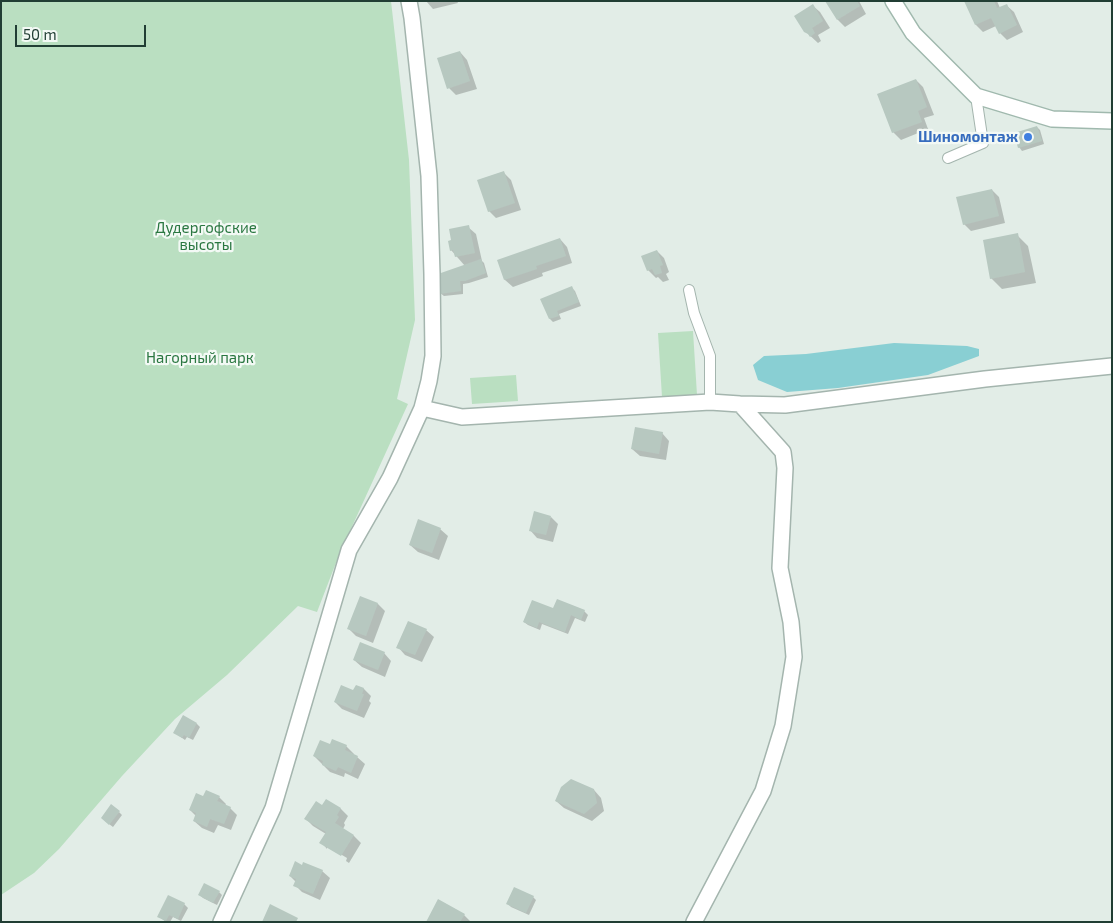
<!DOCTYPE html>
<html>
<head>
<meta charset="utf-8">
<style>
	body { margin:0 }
	#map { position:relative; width:1113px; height:923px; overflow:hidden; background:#e2ede7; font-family:"Exo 2",sans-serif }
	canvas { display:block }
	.frame { position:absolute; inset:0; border:2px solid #213e34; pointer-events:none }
	.scale { position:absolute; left:15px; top:25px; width:131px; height:22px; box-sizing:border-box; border:2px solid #213e34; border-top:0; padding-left:6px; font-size:15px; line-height:18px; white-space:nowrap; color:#213e34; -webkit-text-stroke:4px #f3f9f5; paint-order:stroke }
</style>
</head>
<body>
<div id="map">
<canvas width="1113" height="923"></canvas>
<div class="frame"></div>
<div class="scale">50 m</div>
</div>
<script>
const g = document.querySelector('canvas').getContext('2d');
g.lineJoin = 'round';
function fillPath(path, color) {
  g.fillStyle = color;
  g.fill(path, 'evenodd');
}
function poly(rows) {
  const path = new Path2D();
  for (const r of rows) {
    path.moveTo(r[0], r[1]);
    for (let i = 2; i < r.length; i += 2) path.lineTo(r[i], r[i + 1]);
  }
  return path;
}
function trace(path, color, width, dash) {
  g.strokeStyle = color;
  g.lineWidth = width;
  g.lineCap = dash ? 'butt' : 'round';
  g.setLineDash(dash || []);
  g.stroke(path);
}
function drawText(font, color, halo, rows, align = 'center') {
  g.font = font + ' "Exo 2",sans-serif';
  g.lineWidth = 4.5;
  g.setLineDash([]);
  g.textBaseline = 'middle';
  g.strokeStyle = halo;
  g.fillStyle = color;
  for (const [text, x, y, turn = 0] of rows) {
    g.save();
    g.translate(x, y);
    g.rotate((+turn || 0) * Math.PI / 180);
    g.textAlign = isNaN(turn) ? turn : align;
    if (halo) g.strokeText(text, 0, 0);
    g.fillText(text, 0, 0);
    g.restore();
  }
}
fillPath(poly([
	[1,1,391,1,409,160,415,320,397,399,408,404,339,555,317,612,298,606,227,675,175,719,122,776,59,849,34,873,1,895],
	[693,331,697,395,662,397,658,333],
	[516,375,518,401,472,404,470,378]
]), '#badfc1');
fillPath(poly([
	[894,343,967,346,979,349,979,356,928,375,838,388,787,392,758,380,753,365,764,356,806,354]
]), '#89cfd3');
fillPath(poly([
	[426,1,429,1,429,2,434,1,457,1,458,3,433,9],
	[827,1,859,1,866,14,845,27,838,20],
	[965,1,997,1,1000,8,1006,5,1014,12,1023,32,1007,40,1000,33,996,26,983,32,976,25],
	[812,5,820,12,830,28,818,35,821,41,818,43,805,31],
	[460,52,467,60,477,89,456,95,449,88],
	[916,80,923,87,934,115,924,118,928,129,901,140,893,132],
	[1037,127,1040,130,1044,144,1022,151,1019,147],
	[504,173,511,180,521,210,496,218,489,211],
	[992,190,999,197,1005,223,971,231,964,224],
	[468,227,476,234,482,261,484,263,488,277,469,283,463,284,463,294,444,296,440,293,465,266,451,250],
	[1017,235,1028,246,1036,283,1002,289,991,278],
	[560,239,567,247,572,263,542,273,543,276,513,287,505,280,499,260],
	[657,251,664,258,669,272,666,274,669,280,663,282,658,277,656,278,648,270],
	[572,288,575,291,581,306,559,314,561,319,553,322,550,319,542,300],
	[662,433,669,441,666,460,640,456,632,449],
	[551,517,558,524,553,542,537,538,530,530],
	[440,529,448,536,439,560,418,552,410,545],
	[361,598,378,604,385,611,373,643,356,636,349,629],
	[558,601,584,611,588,615,585,622,575,618,568,634,542,624,540,630,528,625,524,622,554,610],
	[426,630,434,637,422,662,405,655,398,647],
	[384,653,391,661,385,677,362,667,354,660],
	[356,686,364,689,371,696,369,701,371,703,364,718,342,709,335,702,354,692],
	[184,717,197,724,200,727,193,740,187,737,185,740,175,733],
	[333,741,346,746,354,754,353,755,357,757,365,764,358,779,345,773,344,777,330,772,314,756,331,746],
	[594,790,601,798,604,811,592,821,564,808,556,801],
	[204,797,219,797,226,804,225,806,230,808,237,815,231,830,218,825,214,833,202,828,194,821,196,816,190,810],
	[326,800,341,809,348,816,344,823,345,825,343,829,354,836,361,843,349,863,328,849,346,861,347,858,327,846,327,849,321,842,326,834,313,826,306,819,323,806],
	[119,812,122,815,113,827,105,821],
	[303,866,322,871,330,878,320,900,302,892,295,885,296,882,290,876],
	[219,892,222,895,217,905,203,898,200,895],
	[168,897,184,904,188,908,181,921,173,917,170,922,166,922,158,916],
	[533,897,536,900,529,915,511,907,507,903],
	[464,915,471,922,428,922]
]), '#0003');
fillPath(poly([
	[825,1,857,1,860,6,837,20],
	[964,1,994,1,997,8,1007,4,1017,25,999,34,991,18,975,25],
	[813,4,823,21,812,28,815,33,810,37,808,34,804,32,794,16],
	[460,51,470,81,447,89,437,58],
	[916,79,927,107,918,111,922,122,892,133,877,94],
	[1037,126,1042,141,1018,148,1014,133],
	[504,171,515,203,488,212,477,180],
	[992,189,999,216,963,225,956,197],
	[469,225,475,253,455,257,453,250,450,251,448,241,451,240,449,229],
	[1018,233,1025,272,990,279,983,240],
	[560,238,566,256,536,266,537,269,504,280,497,260],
	[657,250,663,265,660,266,662,273,655,275,652,269,647,271,641,256],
	[481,259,486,273,465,281,460,281,461,291,439,294,438,274],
	[572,286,579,302,557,311,559,316,549,319,540,299],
	[635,427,663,432,659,454,631,449],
	[534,511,551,516,546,535,529,531],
	[418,519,441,528,432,553,409,545],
	[360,596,378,603,366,636,347,629],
	[557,599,585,610,581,620,571,615,565,632,539,622,537,628,523,622,532,600,553,608],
	[408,621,427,629,415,655,396,648],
	[360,642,385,652,378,670,353,660],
	[341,685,353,690,356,685,364,688,362,694,364,694,357,711,334,702],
	[183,715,197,723,189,738,184,735,182,738,173,733],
	[332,739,347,745,345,750,358,756,351,773,338,767,336,771,322,765,323,761,313,756,320,740,330,744],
	[571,779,594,789,597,803,584,814,555,801,561,787],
	[206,790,220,796,217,801,231,807,224,824,210,819,207,827,193,821,196,813,189,810,196,793,203,796],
	[326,799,341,808,337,815,339,817,335,823,354,835,341,856,319,843,326,832,304,819,316,801,322,805],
	[111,804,120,811,109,825,101,818],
	[295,861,302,865,303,862,323,870,313,894,293,886,296,879,289,876],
	[204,883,220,891,213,903,198,895],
	[514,887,534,896,526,913,506,904],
	[168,895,185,903,178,919,169,915,166,921,157,917],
	[438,899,465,914,460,922,426,922],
	[270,904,298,918,296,922,262,922]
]), '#b7c8c0');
const lane = poly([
	[948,158,983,143,976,96],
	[689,290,694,313,710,356,710,402]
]);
const street = poly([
	[422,408,462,417,710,402,740,404,785,405,985,379,1112,366],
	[221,922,273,808,349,550,390,478,422,408,429,381,433,356,432,274,429,176,412,18,409,1],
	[694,922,763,791,783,726,794,657,791,622,780,568,785,468,783,452,740,404]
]);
const secondary = poly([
	[893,1,913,33,976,96,1052,119,1112,121]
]);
trace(lane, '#a4b5ae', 12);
trace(street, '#a4b5ae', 18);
trace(secondary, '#a0b9ae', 18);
trace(lane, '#fff', 10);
trace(street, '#fff', 15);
trace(secondary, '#fff', 15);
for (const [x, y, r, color] of [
	[1028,137,5,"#3f7fe0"]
]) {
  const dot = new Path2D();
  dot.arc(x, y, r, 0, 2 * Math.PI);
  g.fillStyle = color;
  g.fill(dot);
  trace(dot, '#f3f9f5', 2);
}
drawText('bold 15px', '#366cbe', '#f3f9f5', [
	["Шиномонтаж",1018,137]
], 'right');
drawText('15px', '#2a7741', '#f3f9f5', [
	["Дудергофские",206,228],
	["высоты",206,245],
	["Нагорный парк",200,358]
]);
</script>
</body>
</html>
